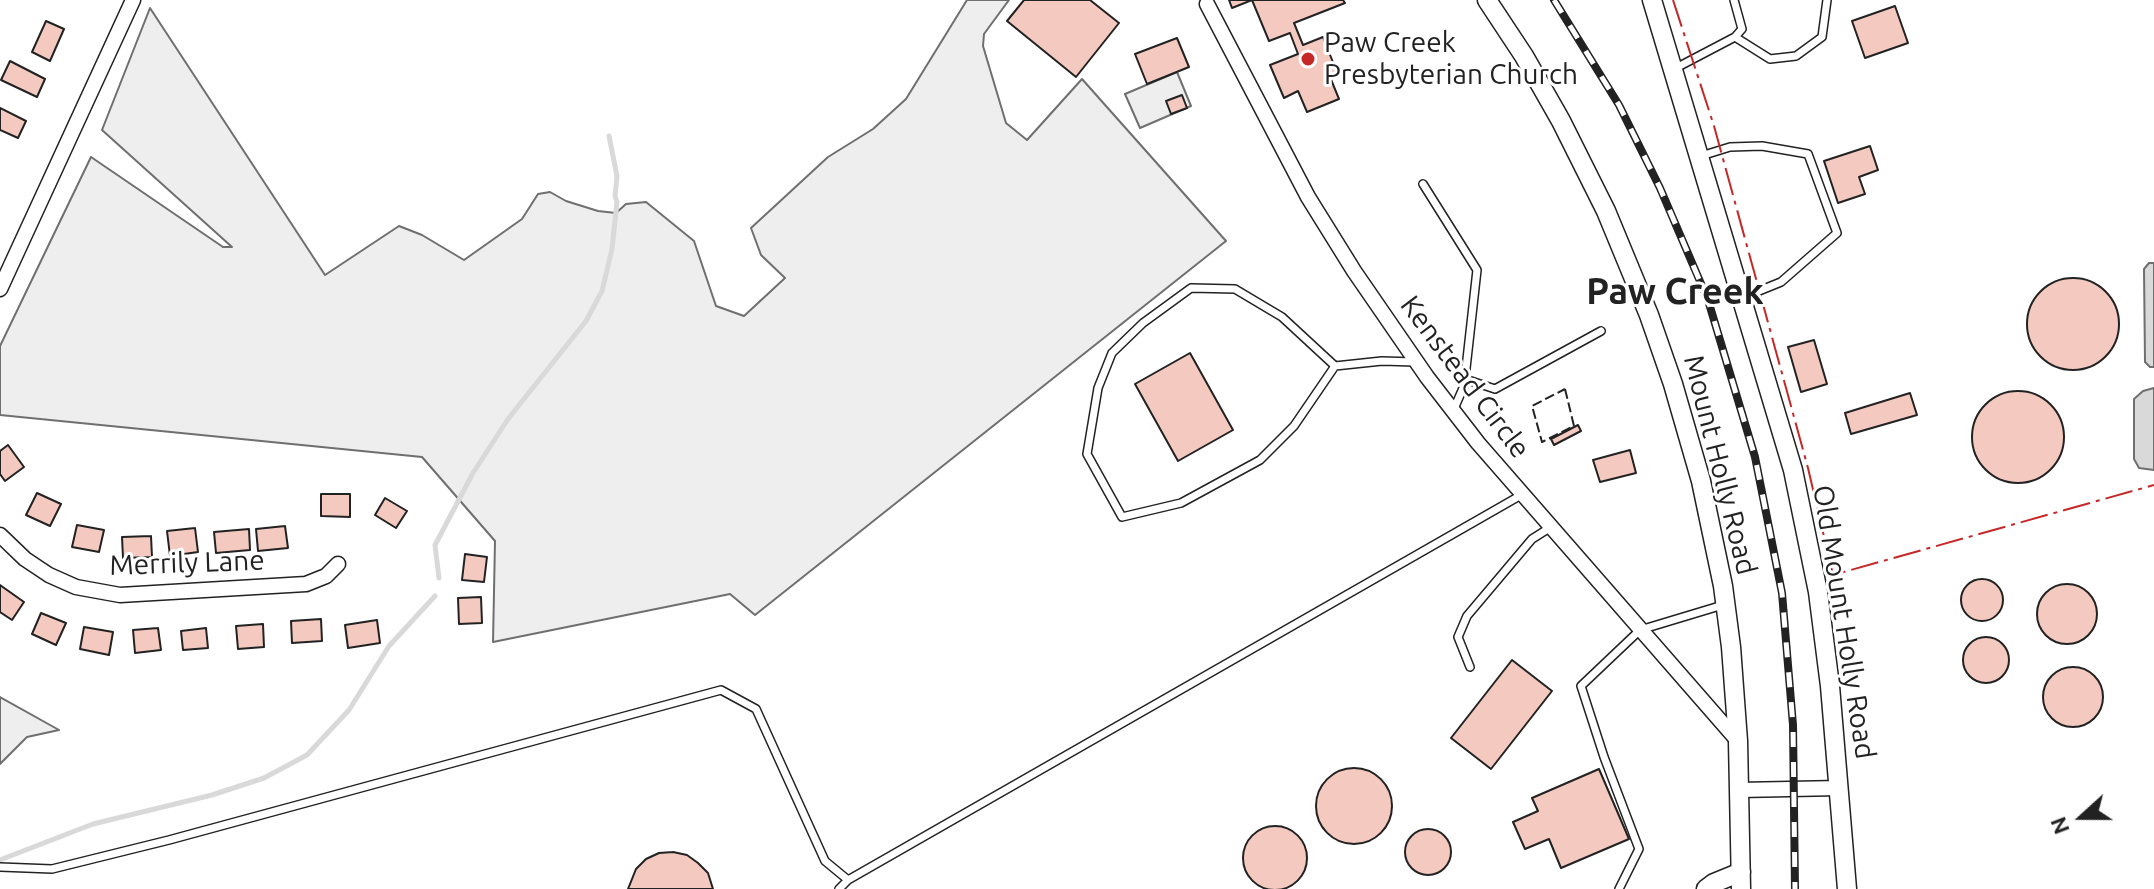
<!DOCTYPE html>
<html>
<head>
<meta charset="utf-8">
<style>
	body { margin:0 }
	#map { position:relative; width:2154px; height:889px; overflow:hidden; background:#fff; font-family:Ubuntu,sans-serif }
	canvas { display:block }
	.north { position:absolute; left:2042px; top:777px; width:80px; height:80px; -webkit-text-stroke:6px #fff; paint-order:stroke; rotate:249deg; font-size:22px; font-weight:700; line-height:32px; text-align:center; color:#222 }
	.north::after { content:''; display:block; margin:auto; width:28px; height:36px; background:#222; clip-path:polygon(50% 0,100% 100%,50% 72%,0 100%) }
</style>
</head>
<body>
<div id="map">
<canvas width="2154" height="889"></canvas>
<div class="north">N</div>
</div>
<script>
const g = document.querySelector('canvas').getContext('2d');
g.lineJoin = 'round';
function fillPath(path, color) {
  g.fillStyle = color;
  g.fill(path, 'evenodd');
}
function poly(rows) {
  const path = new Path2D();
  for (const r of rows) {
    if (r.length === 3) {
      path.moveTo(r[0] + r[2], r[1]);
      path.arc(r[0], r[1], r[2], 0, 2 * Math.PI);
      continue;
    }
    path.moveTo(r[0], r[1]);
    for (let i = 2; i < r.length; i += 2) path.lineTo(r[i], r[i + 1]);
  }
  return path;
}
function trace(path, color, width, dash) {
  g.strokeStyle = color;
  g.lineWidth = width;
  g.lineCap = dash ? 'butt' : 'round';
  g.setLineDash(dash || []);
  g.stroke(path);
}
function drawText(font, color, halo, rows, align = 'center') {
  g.font = font + ' Ubuntu,sans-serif';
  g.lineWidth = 6;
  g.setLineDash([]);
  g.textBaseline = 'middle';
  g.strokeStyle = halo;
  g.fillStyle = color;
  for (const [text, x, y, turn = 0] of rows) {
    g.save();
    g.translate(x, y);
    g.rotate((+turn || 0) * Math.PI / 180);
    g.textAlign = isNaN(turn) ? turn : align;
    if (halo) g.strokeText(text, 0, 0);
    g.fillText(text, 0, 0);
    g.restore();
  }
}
const green = poly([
	[967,0,1009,0,984,34,983,46,1006,123,1027,140,1082,79,1226,241,755,615,730,594,493,642,495,541,422,457,0,415,0,346,91,157,223,247,232,247,102,130,150,8,325,275,399,226,422,235,464,260,522,219,538,194,550,192,566,201,598,211,616,213,626,204,646,202,694,241,716,306,744,316,785,278,761,255,751,228,828,157,873,129,906,99,967,0],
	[1177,72,1191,106,1140,128,1125,94,1177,72],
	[0,697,59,730,27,737,0,764,0,697]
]);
fillPath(green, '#eee');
trace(green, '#6f6f6f', 2);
const water = poly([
	[2149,263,2154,263,2154,367,2150,367,2145,362,2144,269,2149,263],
	[2154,388,2154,470,2139,468,2134,459,2134,399,2143,391,2154,388]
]);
fillPath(water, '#d9d9d9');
trace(water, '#6f6f6f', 2);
trace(poly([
	[439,578,435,545,473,473,508,419,586,321,602,291,612,249,617,202,615,196,617,176,609,136],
	[0,860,93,824,212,795,264,778,307,755,349,710,389,646,435,596]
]), '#d9d9d9', 5);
const building = poly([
	[1024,0,1090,0,1119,23,1076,77,1007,21,1024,0],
	[1229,0,1343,0,1345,3,1294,23,1303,45,1323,37,1338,75,1330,77,1339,99,1307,112,1298,91,1284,98,1270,65,1298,54,1290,33,1269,41,1252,0,1232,8,1229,0],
	[1895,6,1908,43,1865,58,1852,21,1895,6],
	[46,21,64,29,50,61,32,52,46,21],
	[1177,38,1189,67,1147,84,1135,54,1177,38],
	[10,61,45,79,37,97,1,80,10,61],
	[1182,95,1187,108,1171,114,1166,101,1182,95],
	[0,108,26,121,18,138,0,130,0,108],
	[1870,146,1878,170,1859,177,1865,194,1838,203,1824,161,1870,146],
	[2073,324,46],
	[1814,340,1827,384,1801,392,1788,347,1814,340],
	[1190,353,1233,430,1178,461,1135,384,1190,353],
	[2018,437,46],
	[1910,393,1917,415,1851,434,1845,413,1910,393],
	[1578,425,1581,431,1554,445,1551,439,1578,425],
	[8,445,24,467,5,481,0,474,0,451,8,445],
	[1630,450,1636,473,1600,482,1593,460,1630,450],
	[37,493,61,504,50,526,26,515,37,493],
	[321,494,350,494,350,517,321,516,321,494],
	[385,498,407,511,396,528,375,515,385,498],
	[77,525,104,530,99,552,72,547,77,525],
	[285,526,288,548,258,551,256,529,285,526],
	[195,528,198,552,170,556,167,531,195,528],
	[249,529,250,550,216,553,214,532,249,529],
	[151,536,152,557,123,558,122,537,151,536],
	[465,554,487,557,484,582,462,580,465,554],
	[1982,600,21],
	[2067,614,30],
	[0,585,24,602,12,620,0,612,0,585],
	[481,597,482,623,459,624,458,598,481,597],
	[41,613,66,623,56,645,32,634,41,613],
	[321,619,322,641,292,643,291,621,321,619],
	[377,620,380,643,348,648,345,625,377,620],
	[263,624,264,647,238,649,236,626,263,624],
	[84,627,113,632,109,655,80,649,84,627],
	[158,628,161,650,135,653,133,630,158,628],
	[206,628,208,648,183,650,181,631,206,628],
	[1986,660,23],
	[1512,660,1552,691,1491,769,1451,738,1512,660],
	[2073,697,30],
	[1354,806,38],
	[1599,769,1629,839,1561,868,1549,839,1525,849,1513,822,1538,811,1532,798,1599,769],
	[1275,858,32],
	[1428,852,23],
	[673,852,687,855,698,863,708,873,713,889,628,889,636,869,646,859,659,853,673,852]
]);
fillPath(building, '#f3c9c0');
trace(building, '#222', 2);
const service = poly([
	[1735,37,1770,59,1796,56,1822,37,1827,0],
	[1674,69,1735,37,1742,29,1734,0],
	[1701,156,1730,147,1762,146,1808,154,1837,233,1781,282,1744,297],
	[1423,184,1477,270,1464,386,1453,411],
	[1335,366,1282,317,1235,289,1191,288,1143,323,1112,353,1098,388,1087,454,1122,517,1181,503,1260,460,1294,426,1335,366,1382,361,1415,362],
	[1465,379,1495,389,1601,331],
	[1470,667,1458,637,1467,616,1532,539,1551,527],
	[0,867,52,869,169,840,721,690,756,709,825,861,848,880],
	[839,889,848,880,1523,494],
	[1619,889,1639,849,1604,757,1581,686,1640,630,1723,605]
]);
const minor = poly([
	[1207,4,1308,197,1354,271,1427,377,1478,443,1738,741],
	[0,289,133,0],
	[0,535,25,559,49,575,76,587,120,595,306,584,326,576,338,564],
	[1739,790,1840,788]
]);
const tertiary = poly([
	[1487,0,1524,56,1561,121,1606,211,1649,315,1673,384,1701,481,1723,586,1731,647,1738,741,1741,889],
	[1652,0,1793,470,1818,592,1830,686,1847,889],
	[1706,889,1714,883,1741,872]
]);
trace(service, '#222', 10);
trace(minor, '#222', 17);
trace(tertiary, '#222', 21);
trace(service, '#fff', 7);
trace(minor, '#fff', 14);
trace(tertiary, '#fff', 18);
const rail = poly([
	[1554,0,1619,105,1660,188,1708,300,1755,457,1782,593,1793,725,1795,889]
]);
trace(rail, '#222', 8);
trace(rail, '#fff', 5, [15]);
trace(poly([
	[1565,389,1574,426,1542,442,1532,406,1565,389]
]), '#222', 2, [10, 4]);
trace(poly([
	[1673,0,1714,126,1808,468,1833,575,2154,485]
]), '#c62828', 2, [28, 6, 4, 6]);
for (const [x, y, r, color] of [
	[1308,59,8,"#c62828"]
]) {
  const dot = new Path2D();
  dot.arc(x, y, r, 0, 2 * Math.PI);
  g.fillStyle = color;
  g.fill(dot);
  trace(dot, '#fff', 3);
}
drawText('28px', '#222', '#fff', [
	["Paw Creek",1324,43],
	["Presbyterian Church",1324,75]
], 'left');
drawText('28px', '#222', '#fff', [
	["Kenstead Circle",1465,377,53],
	["Mount Holly Road",1720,465,76],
	["Merrily Lane",187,563,-2],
	["Old Mount Holly Road",1844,622,81]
]);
drawText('bold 36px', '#222', '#fff', [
	["Paw Creek",1675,292]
]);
</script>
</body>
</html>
